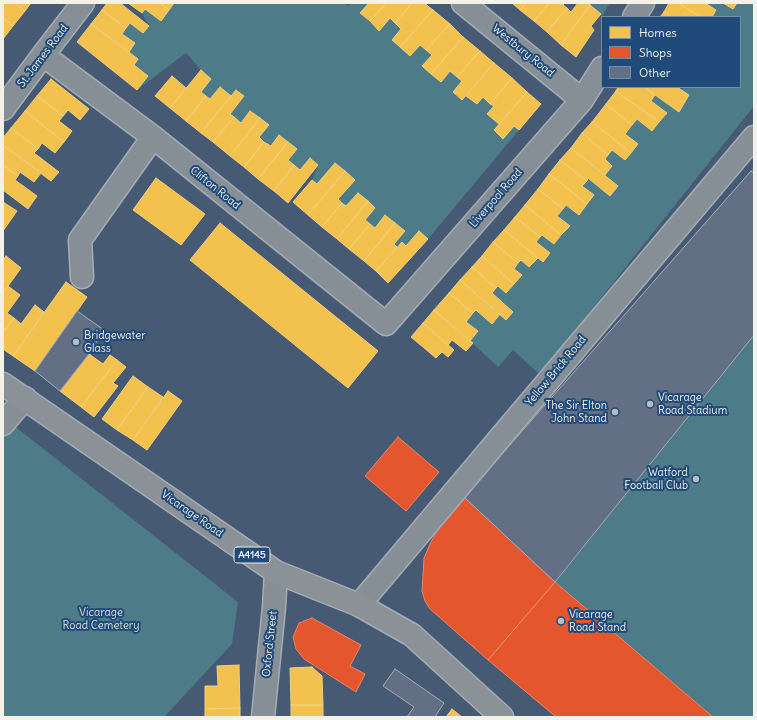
<!DOCTYPE html>
<html>
<head>
<meta charset="utf-8">
<style>
	body { margin:0 }
	#map { position:relative; width:757px; height:720px; overflow:hidden; background:#465a74; font-family:Delius,sans-serif }
	canvas { display:block }
	.frame { position:absolute; inset:0; border:4px solid #f4f1e8; pointer-events:none }
	.legend { position:absolute; left:601px; top:16px; width:140px; height:72px; box-sizing:border-box; background:#1f4a7a; border:1px solid #748da6; margin:0; padding:5px 7px; list-style:none; font-size:12px; color:#f4f1e8 }
	.legend li { display:flex; align-items:center; gap:8px; height:20px }
	.legend b { width:20px; border:1px solid #748da6 }
</style>
</head>
<body>
<div id="map">
<canvas width="757" height="720"></canvas>
<div class="frame"></div>
<ul class="legend">
<li><b style="height:11px;background:#f2c14e"></b>Homes</li>
<li><b style="height:11px;background:#e4572e"></b>Shops</li>
<li><b style="height:11px;background:#626f84"></b>Other</li>
</ul>
</div>
<script>
const g = document.querySelector('canvas').getContext('2d');
g.lineJoin = 'round';
function fillPath(path, color) {
  g.fillStyle = color;
  g.fill(path, 'evenodd');
}
function poly(rows) {
  const path = new Path2D();
  for (const r of rows) {
    path.moveTo(r[0], r[1]);
    for (let i = 2; i < r.length; i += 2) path.lineTo(r[i], r[i + 1]);
  }
  return path;
}
function trace(path, color, width, dash) {
  g.strokeStyle = color;
  g.lineWidth = width;
  g.lineCap = dash ? 'butt' : 'round';
  g.setLineDash(dash || []);
  g.stroke(path);
}
function drawText(font, color, halo, rows, align = 'center') {
  g.font = font + ' Delius,sans-serif';
  g.lineWidth = 4;
  g.setLineDash([]);
  g.textBaseline = 'middle';
  g.strokeStyle = halo;
  g.fillStyle = color;
  for (const [text, x, y, turn = 0] of rows) {
    g.save();
    g.translate(x, y);
    g.rotate((+turn || 0) * Math.PI / 180);
    g.textAlign = isNaN(turn) ? turn : align;
    if (halo) g.strokeText(text, 0, 0);
    g.fillText(text, 0, 0);
    g.restore();
  }
}
fillPath(poly([
	[174,3,344,3,348,6,351,3,369,3,361,13,379,31,390,18,401,29,392,40,410,56,420,45,432,55,422,66,441,82,450,71,462,81,453,92,462,100,466,96,477,104,483,97,494,106,487,114,499,124,494,131,503,138,514,126,519,130,428,239,419,231,406,246,402,242,397,247,394,244,404,231,386,215,375,228,365,220,375,208,358,193,346,206,338,199,354,179,335,163,317,184,312,180,318,165,310,158,300,170,288,160,297,149,279,135,271,146,259,137,268,125,260,118,250,111,241,123,230,114,244,96,237,90,231,96,220,87,210,99,201,92,211,79,201,70,186,53,137,90,148,76,134,65,129,52,135,43,122,34,130,23,143,33,149,26,142,13,145,9],
	[588,3,610,3,602,16],
	[705,3,723,3,733,9,737,3,754,3,754,106,558,352,538,373,513,350,498,367,470,341,478,331,466,322,476,310,492,323,500,314,506,320,513,312,492,293,498,286,506,293,521,275,514,269,521,260,529,267,538,258,543,262,550,253,536,242,542,235,554,244,569,226,557,216,566,205,579,215,594,195,582,186,588,178,610,196,618,186,605,175,612,166,605,159,612,150,625,160,631,153,625,134,637,119,652,131,667,113,651,101,655,95,679,112,689,95,682,90,683,87,740,87,740,17,712,17,716,10],
	[754,167,754,717,556,717,430,609,425,601,422,591,424,558,441,524],
	[3,417,238,602,232,644,164,717,3,717]
]), '#4d7b88');
const homes = poly([
	[3,3,14,3,25,11,13,26,3,18,3,3],
	[14,3,31,3,25,11,14,3],
	[107,3,120,3,149,26,143,33,130,23,126,28,102,10,107,3],
	[128,3,160,3,169,10,161,21,145,9,142,13,128,3],
	[160,3,174,3,169,10,160,3],
	[369,3,386,3,370,21,360,13,369,3],
	[386,3,412,3,395,23,390,18,379,31,370,21,386,3],
	[412,3,424,3,433,10,400,47,392,40,401,29,395,23,412,3],
	[512,3,526,3,520,10,512,3],
	[526,3,549,3,534,21,520,10,526,3],
	[549,3,565,3,563,5,567,8,547,32,534,21,549,3],
	[578,3,588,3,590,5,561,45,547,32,567,8,571,12,578,3],
	[669,3,678,3,701,17,672,17,664,12,669,3],
	[678,3,705,3,716,10,712,17,701,17,678,3],
	[723,3,737,3,733,9,723,3],
	[590,5,601,14,591,26,594,30,576,57,561,45,590,5],
	[102,10,126,28,122,34,135,43,129,52,91,24,102,10],
	[433,10,450,24,426,50,420,45,410,56,400,47,433,10],
	[664,12,672,17,660,17,664,12],
	[3,18,13,26,3,39,3,18],
	[91,24,138,59,134,65,148,76,137,90,77,42,91,24],
	[450,24,463,37,431,74,422,66,432,55,426,50,450,24],
	[463,37,480,51,457,77,450,71,441,82,431,74,463,37],
	[480,51,494,63,462,100,453,92,462,81,457,77,480,51],
	[494,63,512,78,490,104,483,97,477,104,466,96,494,63],
	[201,70,211,79,201,92,206,96,186,121,170,108,201,70],
	[172,76,186,88,170,108,155,96,172,76],
	[512,78,527,92,499,124,487,114,494,106,490,104,512,78],
	[51,79,89,109,80,120,68,110,63,116,37,96,51,79],
	[220,87,231,96,201,133,186,121,206,96,210,99,220,87],
	[618,87,644,87,655,95,651,101,667,113,659,122,616,91,618,87],
	[644,87,677,87,689,95,679,112,644,87],
	[236,90,244,96,230,114,234,117,213,142,201,133,236,90],
	[616,91,659,122,652,131,637,119,632,125,606,104,616,91],
	[527,92,541,104,519,130,514,126,503,139,494,130,527,92],
	[37,96,63,116,59,121,72,131,64,142,25,111,37,96],
	[606,104,632,125,625,134,638,144,631,153,592,122,606,104],
	[25,111,64,142,55,153,42,143,38,149,11,128,25,111],
	[250,111,260,118,230,156,213,142,234,117,241,123,250,111],
	[260,118,269,125,259,137,264,142,244,167,230,156,260,118],
	[592,122,631,153,625,160,612,150,608,155,582,133,592,122],
	[11,128,38,149,34,153,59,172,51,181,3,145,3,138,11,128],
	[582,133,608,155,605,159,612,166,605,175,571,148,582,133],
	[279,135,288,142,258,179,244,167,264,142,271,146,279,135],
	[288,142,297,149,288,160,294,165,274,191,258,179,288,142],
	[3,145,41,173,34,182,20,172,18,176,3,165,3,145],
	[571,148,618,186,610,196,588,178,587,181,560,160,571,148],
	[310,158,318,165,288,203,274,191,294,165,300,170,310,158],
	[560,160,587,181,582,186,594,195,587,204,549,174,560,160],
	[335,163,345,171,308,215,293,202,312,180,317,184,335,163],
	[3,165,18,176,15,180,37,196,28,209,3,190,3,165],
	[345,171,355,180,338,199,342,203,322,227,308,215,345,171],
	[549,174,587,204,579,215,566,205,563,209,538,189,549,174],
	[156,178,205,214,181,245,133,210,156,178],
	[538,189,563,209,557,216,570,226,561,235,525,205,538,189],
	[358,193,368,201,337,239,322,227,342,203,346,206,358,193],
	[368,201,375,208,365,220,370,224,349,249,337,239,368,201],
	[3,202,17,211,3,231,3,202],
	[525,205,561,235,554,244,542,235,540,237,515,217,525,205],
	[385,215,395,223,364,261,349,249,370,224,375,228,385,215],
	[515,217,540,237,536,242,550,253,543,262,504,230,515,217],
	[220,223,378,351,348,388,190,260,220,223],
	[395,223,405,231,394,244,397,247,376,271,364,261,395,223],
	[504,230,538,258,529,267,521,260,518,263,493,242,504,230],
	[419,231,428,239,388,283,376,271,402,242,406,246,419,231],
	[493,242,518,263,514,269,522,275,514,284,482,256,493,242],
	[6,256,21,268,3,293,3,260,6,256],
	[482,256,514,284,506,293,498,286,496,288,472,267,482,256],
	[472,267,496,288,492,293,513,312,506,320,460,280,472,267],
	[460,280,500,314,492,324,476,310,473,313,449,293,460,280],
	[66,282,87,297,35,371,13,356,66,282],
	[8,286,20,295,7,313,14,318,3,332,3,293,8,286],
	[449,293,473,313,466,322,478,331,470,341,434,310,449,293],
	[35,305,44,312,13,356,3,349,3,332,14,318,21,324,35,305],
	[434,310,473,343,466,351,452,340,448,345,423,323,434,310],
	[423,323,454,350,448,357,442,352,436,358,411,337,423,323],
	[89,354,103,364,110,355,117,360,81,407,60,391,89,354],
	[117,360,126,367,113,383,118,386,94,417,81,407,117,360],
	[133,376,148,387,117,430,102,419,133,376],
	[148,387,163,397,133,440,117,430,148,387],
	[168,391,182,401,147,450,133,440,168,391],
	[239,665,240,708,205,709,205,686,218,686,217,666,239,665],
	[312,667,322,676,323,705,291,705,290,668,312,667],
	[291,705,323,705,323,717,291,717,291,705],
	[240,708,240,717,205,717,205,709,240,708],
	[452,709,462,717,446,717,452,709]
]);
fillPath(homes, '#f2c14e');
trace(homes, '#f3cf7c', 1);
const shops = poly([
	[398,437,439,472,406,511,365,476,398,437],
	[464,497,555,582,488,660,430,609,425,601,422,591,424,558,431,542,441,524,464,497],
	[555,582,652,665,713,717,556,717,488,660,555,582],
	[312,618,361,645,350,666,365,674,356,692,304,659,296,649,293,637,299,623,312,618]
]);
fillPath(shops, '#e4572e');
trace(shops, '#e98566', 1);
const building = poly([
	[751,171,754,174,754,335,555,582,464,497,751,171],
	[77,311,104,330,89,354,60,391,35,371,77,311],
	[395,669,444,703,435,717,407,717,414,707,383,686,395,669]
]);
fillPath(building, '#626f84');
trace(building, '#a4acb6', 1);
const minor = poly([
	[463,3,582,100],
	[634,17,643,3],
	[43,55,153,137,386,324,582,100,602,68],
	[3,109,43,55,83,3],
	[82,277,80,240,153,137],
	[3,424,25,398],
	[359,605,754,137],
	[263,717,274,607,276,572]
]);
const major = poly([
	[3,384,276,572,359,605,412,635,502,717]
]);
trace(minor, '#a4acb6', 25);
trace(major, '#a4acb6', 25);
trace(minor, '#878f96', 22);
trace(major, '#8a9197', 22);
for (const [x, y, r, color] of [
	[76,342,4,"#b7bcbf"],
	[650,404,4,"#b7bcbf"],
	[615,412,4,"#b7bcbf"],
	[696,479,4,"#b7bcbf"],
	[561,621,4,"#b7bcbf"]
]) {
  const dot = new Path2D();
  dot.arc(x, y, r, 0, 2 * Math.PI);
  g.fillStyle = color;
  g.fill(dot);
  trace(dot, '#1f4a7a', 1.5);
}
for (const [x, y, w] of [
	[252,555,36]
]) {
  const box = new Path2D();
  box.roundRect(x - w / 2, y - 8, w, 16, 3);
  g.fillStyle = '#1f4a7a';
  g.fill(box);
  trace(box, '#f4f1e8', 1);
}
drawText('bold 10px', '#f4f1e8', null, [
	["A4145",252,555]
]);
drawText('11px', '#f4f1e8', '#1f4a7a', [
	["Westbury Road",523,51,39],
	["St. James Road",43,56,-53],
	["Clifton Road",215,188,39],
	["Liverpool Road",496,198,-49],
	["Yellow Brick Road",556,371,-50],
	["Vicarage Road",192,514,35],
	["Oxford Street",270,644,-84]
]);
drawText('11px', '#f4f1e8', '#1f4a7a', [
	["Bridgewater",84,336],
	["Glass",84,349],
	["Vicarage",658,398],
	["Road Stadium",658,411],
	["The Sir Elton",607,406,"right"],
	["John Stand",607,419,"right"],
	["Watford",688,473,"right"],
	["Football Club",688,486,"right"],
	["Vicarage",569,615],
	["Road Stand",569,628]
], 'left');
drawText('11px', '#dbe0da', '#1f4a7a', [
	["Vicarage",101,613],
	["Road Cemetery",101,626]
]);
</script>
</body>
</html>
